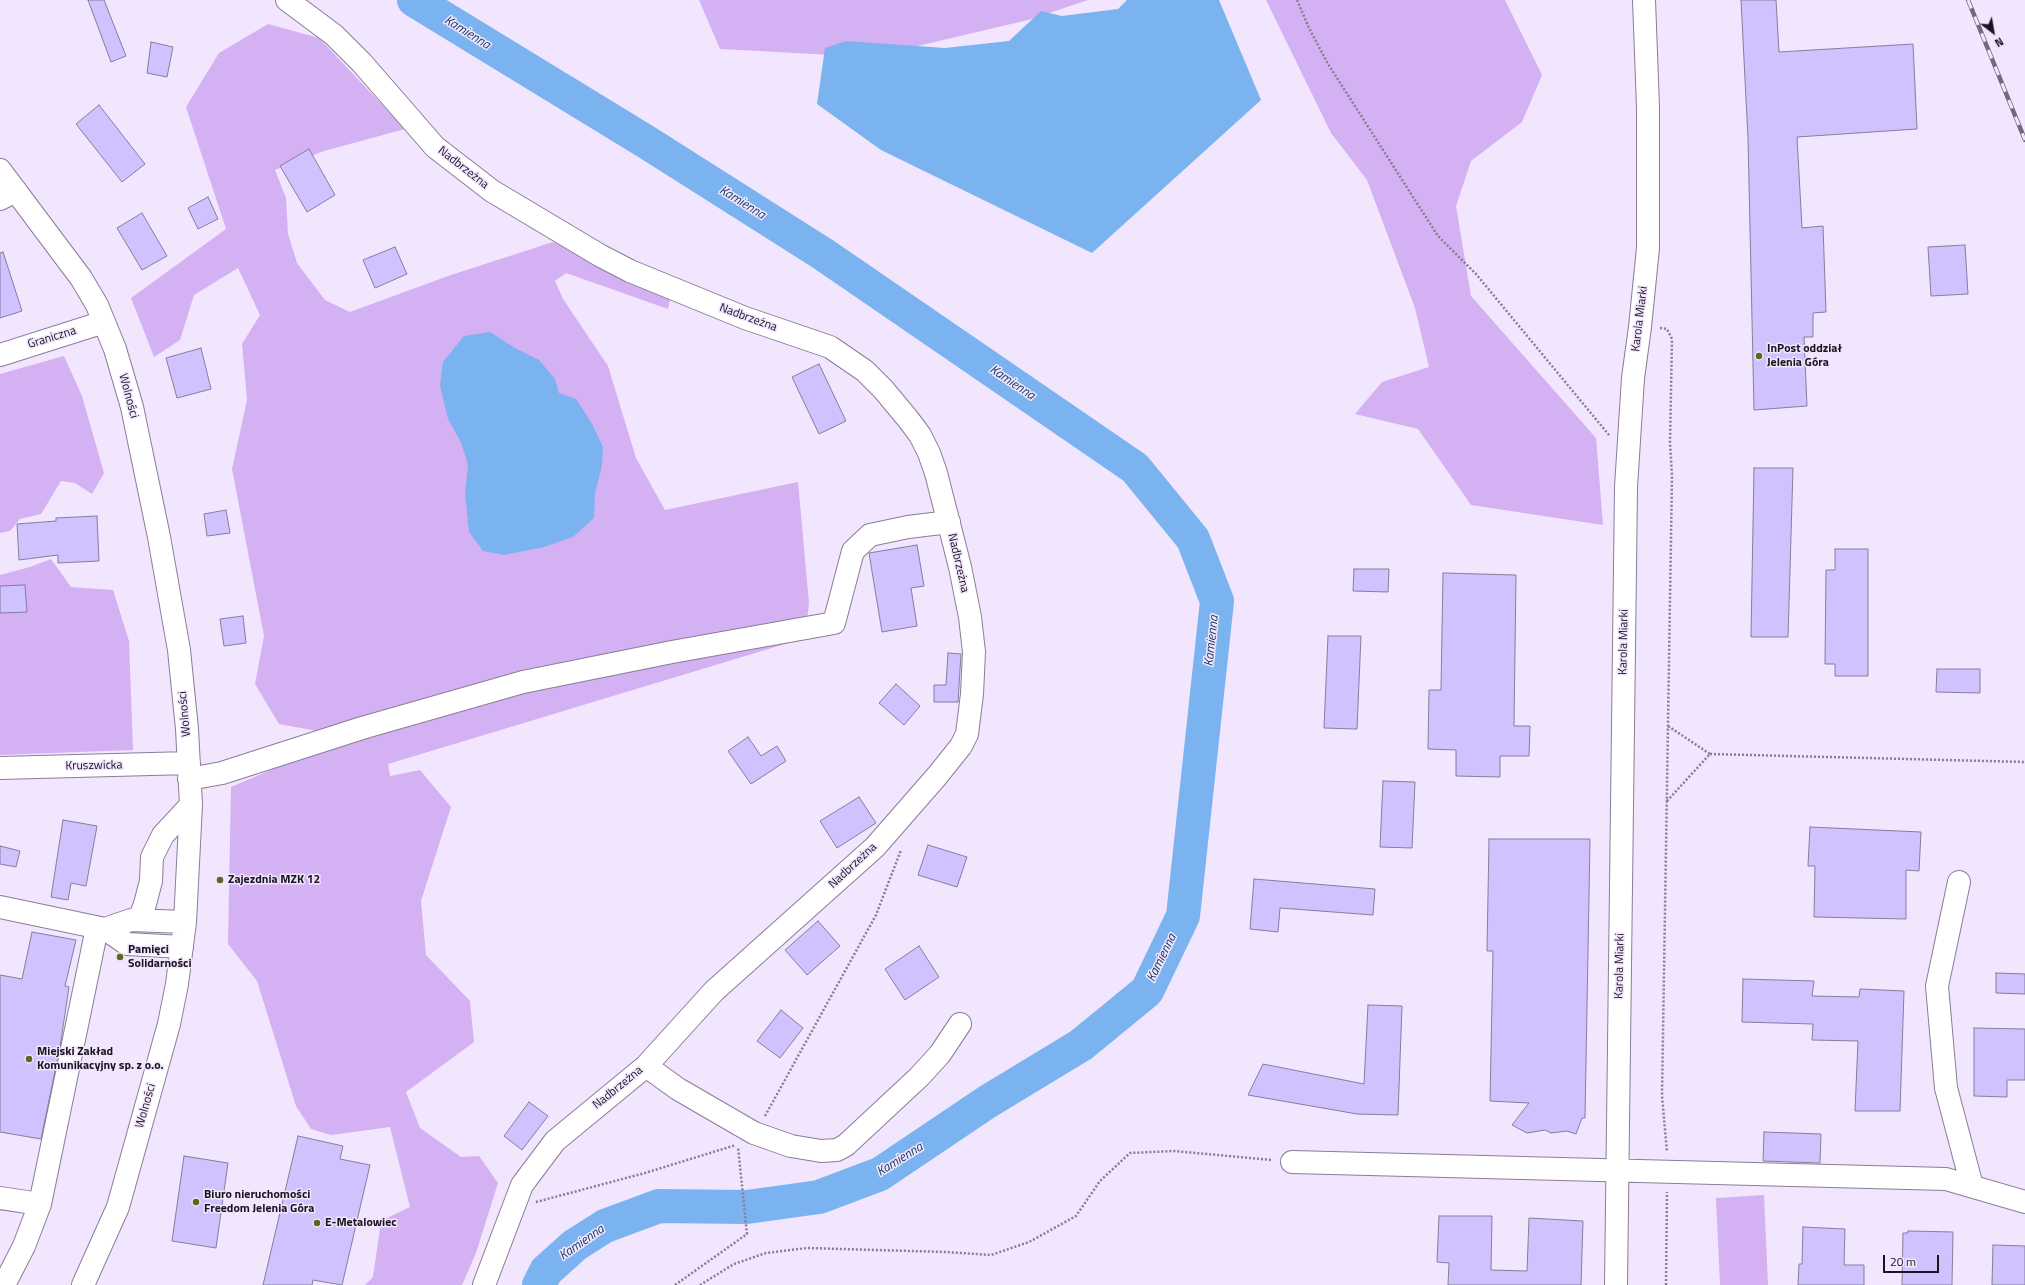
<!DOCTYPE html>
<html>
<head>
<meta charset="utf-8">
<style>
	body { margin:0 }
	#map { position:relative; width:2025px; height:1285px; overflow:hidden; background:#f2e5fe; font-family:"Titillium Web",sans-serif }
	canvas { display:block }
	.north { position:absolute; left:1973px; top:12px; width:40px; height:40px; -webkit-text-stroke:3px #f2e5fe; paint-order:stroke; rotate:149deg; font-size:11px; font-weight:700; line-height:16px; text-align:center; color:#1a141f }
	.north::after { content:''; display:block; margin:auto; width:14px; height:18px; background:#1a141f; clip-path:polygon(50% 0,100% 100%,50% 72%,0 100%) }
	.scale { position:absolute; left:1883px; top:1255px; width:56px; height:18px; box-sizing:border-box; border:2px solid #1a141f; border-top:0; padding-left:5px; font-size:12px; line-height:14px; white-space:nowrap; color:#1a141f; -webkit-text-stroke:3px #f2e5fe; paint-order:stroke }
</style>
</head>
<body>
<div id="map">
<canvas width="2025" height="1285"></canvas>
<div class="north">N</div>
<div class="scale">20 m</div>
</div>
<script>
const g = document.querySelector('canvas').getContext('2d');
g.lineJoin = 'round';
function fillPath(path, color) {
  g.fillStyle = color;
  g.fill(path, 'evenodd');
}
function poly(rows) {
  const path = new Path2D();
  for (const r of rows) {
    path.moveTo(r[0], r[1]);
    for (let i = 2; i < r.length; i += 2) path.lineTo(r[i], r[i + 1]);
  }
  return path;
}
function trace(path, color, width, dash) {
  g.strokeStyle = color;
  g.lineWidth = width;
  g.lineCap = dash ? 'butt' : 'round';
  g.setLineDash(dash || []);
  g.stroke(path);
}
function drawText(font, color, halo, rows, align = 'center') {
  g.font = font + ' "Titillium Web",sans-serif';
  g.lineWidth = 3;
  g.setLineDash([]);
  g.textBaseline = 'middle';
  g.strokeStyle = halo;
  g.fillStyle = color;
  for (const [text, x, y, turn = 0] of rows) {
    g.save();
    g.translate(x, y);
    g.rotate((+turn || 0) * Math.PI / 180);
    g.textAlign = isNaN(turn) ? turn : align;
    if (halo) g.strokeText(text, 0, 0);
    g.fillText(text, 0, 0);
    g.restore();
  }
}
fillPath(poly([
	[699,0,1088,0,1028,20,871,57,720,49],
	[1266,0,1505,0,1542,75,1522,122,1471,161,1456,206,1471,296,1596,438,1603,525,1471,505,1418,429,1355,414,1382,382,1429,367,1415,308,1367,180,1331,133],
	[268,24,319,38,405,129,324,151,275,170,286,198,288,234,297,263,325,300,350,312,448,276,553,242,671,295,668,309,566,273,555,281,563,299,608,366,636,458,665,510,798,482,809,603,805,638,388,764,390,776,420,770,451,807,421,901,426,955,470,1001,474,1042,406,1092,420,1128,461,1157,479,1156,498,1183,476,1253,462,1285,365,1285,373,1277,381,1221,410,1207,390,1127,331,1135,311,1129,296,1106,257,981,228,944,231,787,318,750,323,732,279,724,255,684,264,636,232,469,247,400,242,344,260,315,238,268,194,295,180,340,154,357,131,298,226,229,186,107,219,53],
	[64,356,82,396,104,473,92,494,75,483,61,481,41,514,20,519,10,531,0,533,0,374],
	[51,559,71,587,113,590,129,641,133,750,0,755,0,575,30,567],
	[1764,1195,1768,1285,1720,1285,1716,1198]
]), '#d4b1f2');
fillPath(poly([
	[1127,0,1219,0,1261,100,1092,253,881,150,817,104,825,48,846,41,945,48,1009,41,1041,11,1062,16,1118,9],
	[490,332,515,348,539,360,555,379,559,393,576,399,591,422,603,447,602,465,595,494,594,518,573,537,544,547,504,555,483,551,469,532,465,494,468,465,461,442,448,419,440,386,443,362,464,336]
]), '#7ab3f0');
trace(poly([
	[414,0,648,143,823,254,1135,468,1193,539,1217,601,1183,916,1147,991,1081,1045,987,1102,880,1174,819,1197,747,1207,659,1206,605,1226,575,1245,546,1271,539,1285]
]), '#7ab3f0', 34);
const building = poly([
	[88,0,104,0,126,56,111,62,88,0],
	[1741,0,1776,0,1779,52,1913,44,1917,129,1797,137,1802,228,1823,226,1826,312,1813,313,1813,337,1804,337,1807,406,1754,410,1748,138,1741,0],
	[151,42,173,47,167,77,147,73,151,42],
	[99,105,145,164,122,182,76,124,99,105],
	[309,149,335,195,307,212,280,166,309,149],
	[208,197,218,219,198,229,188,208,208,197],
	[142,213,167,256,142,270,117,228,142,213],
	[1965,245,1968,294,1931,296,1928,247,1965,245],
	[395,247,407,274,375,288,363,260,395,247],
	[3,252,22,311,0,318,0,253,3,252],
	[201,348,211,389,177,398,166,358,201,348],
	[819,364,846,421,819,434,792,377,819,364],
	[1754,468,1793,468,1788,637,1751,637,1754,468],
	[226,510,230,533,207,536,204,514,226,510],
	[97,516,99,561,58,563,58,555,19,560,17,524,56,521,56,518,97,516],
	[917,545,924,586,911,588,917,626,882,632,869,553,917,545],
	[1835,549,1868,549,1868,676,1835,676,1835,664,1825,664,1826,570,1835,570,1835,549],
	[1354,569,1389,569,1388,592,1353,591,1354,569],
	[1443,573,1516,575,1514,726,1530,726,1529,756,1500,756,1500,777,1456,776,1456,750,1428,749,1429,690,1441,690,1443,573],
	[25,585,27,612,0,613,0,586,25,585],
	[243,616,246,643,224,646,220,619,243,616],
	[1328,636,1361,636,1357,729,1324,728,1328,636],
	[948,653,961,654,958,702,934,702,934,685,946,685,948,653],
	[1937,669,1980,669,1980,693,1936,692,1937,669],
	[896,684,920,706,904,725,879,703,896,684],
	[748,737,761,756,777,746,786,761,751,784,728,751,748,737],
	[1383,781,1415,782,1412,848,1380,847,1383,781],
	[859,797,876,823,837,848,820,821,859,797],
	[63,820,97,826,86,886,71,883,68,900,51,897,63,820],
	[1810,827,1921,832,1919,871,1906,870,1906,919,1814,917,1815,866,1808,866,1810,827],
	[1489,839,1590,839,1585,1118,1582,1118,1576,1134,1567,1131,1551,1133,1545,1130,1527,1133,1512,1125,1529,1103,1490,1101,1493,951,1487,951,1489,839],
	[928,845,967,857,957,887,918,875,928,845],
	[0,846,20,851,16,867,0,864,0,846],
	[1254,879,1375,889,1373,915,1280,908,1278,932,1250,929,1254,879],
	[818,921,840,946,807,975,785,950,818,921],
	[32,932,76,940,65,986,69,987,60,1047,41,1139,0,1132,0,975,22,979,32,932],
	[919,946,939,977,905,1000,885,969,919,946],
	[1996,973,2025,974,2025,994,1996,993,1996,973],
	[1743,979,1814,981,1812,996,1859,997,1860,989,1904,991,1900,1111,1855,1111,1858,1041,1812,1040,1813,1024,1742,1022,1743,979],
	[1368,1005,1402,1006,1398,1115,1357,1114,1248,1095,1263,1064,1364,1084,1368,1005],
	[781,1010,803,1028,780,1058,757,1041,781,1010],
	[1974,1028,2025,1029,2025,1080,2007,1080,2007,1097,1974,1096,1974,1028],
	[529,1102,548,1116,522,1150,504,1136,529,1102],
	[1764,1132,1821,1134,1820,1163,1763,1161,1764,1132],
	[298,1136,343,1146,340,1159,370,1165,342,1285,313,1280,312,1285,263,1285,298,1136],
	[184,1156,228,1163,216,1248,172,1241,184,1156],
	[1439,1216,1492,1216,1491,1270,1527,1271,1529,1218,1583,1221,1581,1285,1448,1285,1449,1263,1437,1262,1439,1216],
	[1803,1227,1845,1229,1844,1265,1864,1265,1864,1285,1798,1285,1799,1264,1802,1264,1803,1227],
	[1908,1231,1953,1232,1952,1285,1902,1285,1903,1233,1908,1233,1908,1231],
	[1993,1245,2025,1246,2025,1285,1992,1285,1993,1245]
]);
fillPath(building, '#cfc2ff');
trace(building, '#847e9d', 1);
const minor = poly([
	[287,0,334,35,362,63,435,147,492,191,601,256,630,271,745,318,830,347,865,371,883,389,908,419,920,435,929,453,936,473,960,567,970,617,974,652,972,694,967,734,961,746,937,776,875,847,714,991,646,1066,555,1141,522,1185,484,1285],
	[0,170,81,278,97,305,115,349,132,407,159,537,179,650,187,729,191,805,185,922,177,984,169,1024,118,1207,83,1285],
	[0,199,16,191],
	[0,355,104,322],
	[0,768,189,763],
	[189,779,222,773,362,728,523,682,672,652,834,623,853,551,870,535,908,527,949,522],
	[1959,882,1937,986,1946,1088,1972,1186],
	[0,907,105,929,131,920,185,922],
	[139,920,145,904,151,881,152,857,163,835,191,805],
	[105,929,127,944,182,947],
	[646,1066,678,1089,754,1133,791,1146,821,1151,837,1150,846,1145,919,1077,940,1054,960,1024],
	[1292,1162,1946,1179,2025,1202],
	[0,1198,40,1204],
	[4,1285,24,1246,40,1204,97,928],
	[1616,1285,1626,487,1633,378,1640,327,1648,248,1648,107,1644,0]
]);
trace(minor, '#8b7c98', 24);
trace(poly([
	[1297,0,1309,28,1328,64,1438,236,1476,274,1609,435],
	[1660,328,1667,329,1672,339,1670,443,1672,476,1662,1096,1667,1152],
	[1710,754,2025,762],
	[1667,801,1710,754,1668,726],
	[765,1116,876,915,901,850],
	[536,1202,645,1173,736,1145],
	[675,1285,747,1234,738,1147],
	[700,1285,734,1264,766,1253,807,1248,946,1252,991,1255,1029,1242,1076,1216,1100,1181,1130,1153,1174,1151,1272,1160],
	[1666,1285,1667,1192]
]), '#877d8f', 2.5, [2, 2]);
trace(minor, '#fff', 22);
const rail = poly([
	[1968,0,2025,140]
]);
trace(rail, '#72697a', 4.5);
trace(rail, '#f2e5fe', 3, [9]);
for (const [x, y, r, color] of [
	[1759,356,4,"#576b1a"],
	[220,880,4,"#576b1a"],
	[120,957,4,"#576b1a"],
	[29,1059,4,"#576b1a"],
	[196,1202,4,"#576b1a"],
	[317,1223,4,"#576b1a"]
]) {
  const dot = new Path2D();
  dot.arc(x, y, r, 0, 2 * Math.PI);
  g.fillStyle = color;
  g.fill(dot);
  trace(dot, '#f2e5fe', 1.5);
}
drawText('12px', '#1a141f', '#f2e5fe', [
	["Nadbrzeżna",463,168,38],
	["Nadbrzeżna",748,318,20],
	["Karola Miarki",1640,319,-83],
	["Graniczna",52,338,-17],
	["Wolności",128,396,75],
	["Nadbrzeżna",958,563,77],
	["Karola Miarki",1624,642,-89],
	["Wolności",185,714,-95],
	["Kruszwicka",94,766,-1],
	["Nadbrzeżna",853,866,-43],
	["Karola Miarki",1620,966,-89],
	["Nadbrzeżna",618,1088,-39],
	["Wolności",146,1106,-74]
]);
drawText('bold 12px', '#1a141f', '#f2e5fe', [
	["InPost oddział",1767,349],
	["Jelenia Góra",1767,363],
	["Zajezdnia MZK 12",228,880],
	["Pamięci",128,950],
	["Solidarności",128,964],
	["Miejski Zakład",37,1052],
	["Komunikacyjny sp. z o.o.",37,1066],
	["Biuro nieruchomości",204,1195],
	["Freedom Jelenia Góra",204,1209],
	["E-Metalowiec",325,1223]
], 'left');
drawText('italic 13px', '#133c63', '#f2e5fe', [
	["Kamienna",467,33,32],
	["Kamienna",742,203,32],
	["Kamienna",1012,383,34],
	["Kamienna",1212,641,-84],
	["Kamienna",1162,958,-64],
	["Kamienna",900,1160,-32],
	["Kamienna",582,1243,-35]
]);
</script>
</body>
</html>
